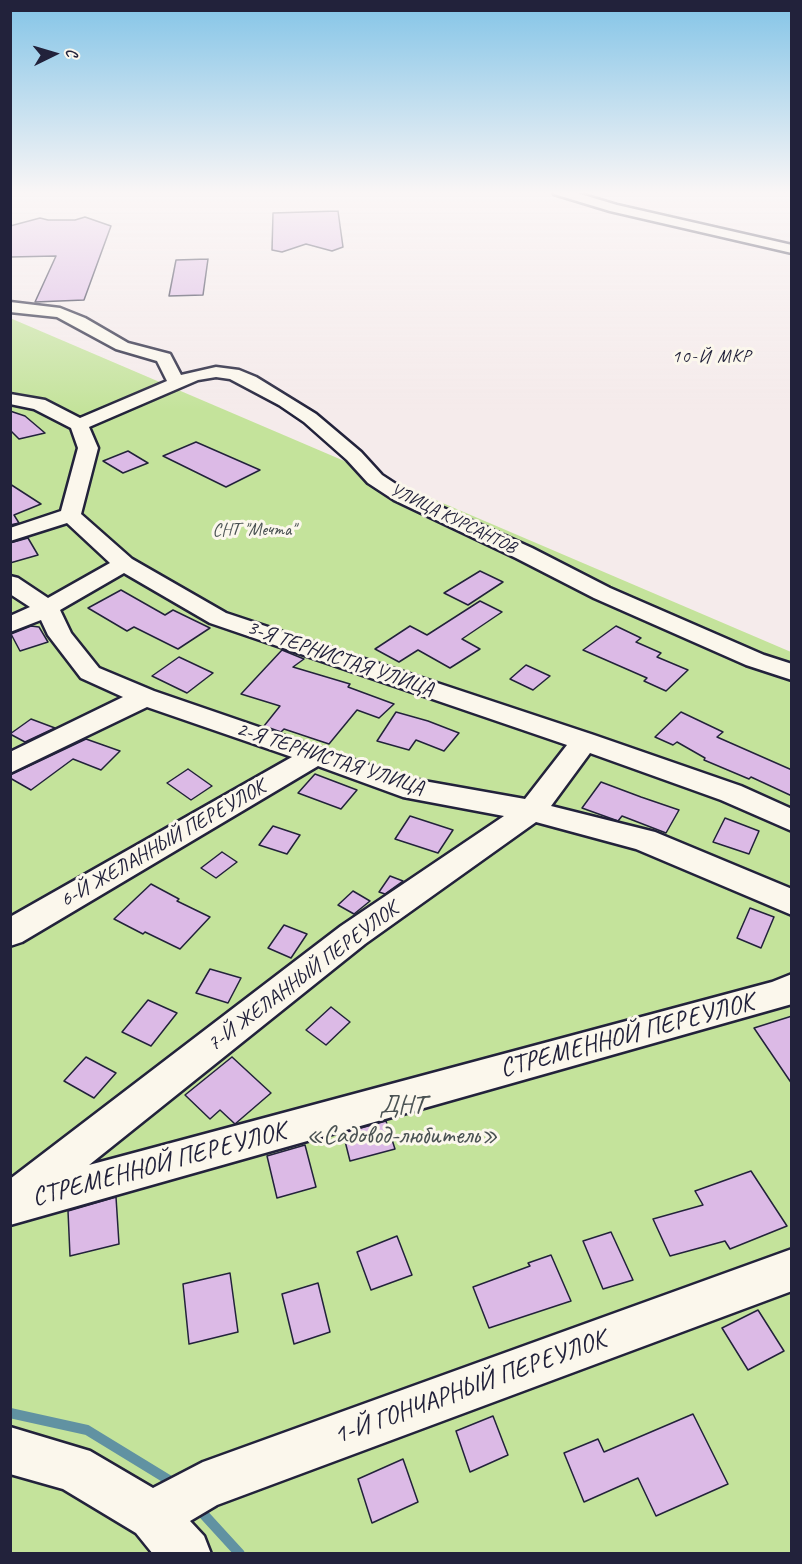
<!DOCTYPE html>
<html>
<head>
<meta charset="utf-8">
<style>
	body { margin:0 }
	#map { position:relative; width:802px; height:1564px; overflow:hidden; background:#f5ebeb; font-family:Caveat,sans-serif }
	canvas { display:block }
	.frame { position:absolute; inset:0; border:12px solid #22223b; pointer-events:none }
	.north { position:absolute; left:24px; top:24px; width:60px; height:60px; -webkit-text-stroke:4px #fbf7ec; paint-order:stroke; rotate:85deg; font-size:16px; font-weight:700; line-height:24px; text-align:center; color:#22223b }
	.north::after { content:''; display:block; margin:auto; width:21px; height:27px; background:#22223b; clip-path:polygon(50% 0,100% 100%,50% 72%,0 100%) }
</style>
</head>
<body>
<div id="map">
<canvas width="802" height="1564"></canvas>
<div class="frame"></div>
<div class="north">С</div>
</div>
<script>
const g = document.querySelector('canvas').getContext('2d');
g.lineJoin = 'round';
function fillPath(path, color) {
  g.fillStyle = color;
  g.fill(path, 'evenodd');
}
function poly(rows) {
  const path = new Path2D();
  for (const r of rows) {
    path.moveTo(r[0], r[1]);
    for (let i = 2; i < r.length; i += 2) path.lineTo(r[i], r[i + 1]);
  }
  return path;
}
function trace(path, color, width, dash) {
  g.strokeStyle = color;
  g.lineWidth = width;
  g.lineCap = dash ? 'butt' : 'round';
  g.setLineDash(dash || []);
  g.stroke(path);
}
function drawText(font, color, halo, rows, align = 'center') {
  g.font = font + ' Caveat,sans-serif';
  g.lineWidth = 6;
  g.setLineDash([]);
  g.textBaseline = 'middle';
  g.strokeStyle = halo;
  g.fillStyle = color;
  for (const [text, x, y, turn = 0] of rows) {
    g.save();
    g.translate(x, y);
    g.rotate((+turn || 0) * Math.PI / 180);
    g.textAlign = isNaN(turn) ? turn : align;
    if (halo) g.strokeText(text, 0, 0);
    g.fillText(text, 0, 0);
    g.restore();
  }
}
fillPath(poly([
	[10,318,791,652,791,1553,11,1553]
]), '#c4e39b');
trace(poly([
	[10,1413,87,1430,177,1485],
	[197,1507,240,1554]
]), '#6192a2', 10);
const building = poly([
	[338,211,343,247,332,251,306,244,282,252,272,250,273,213,338,211],
	[85,217,111,226,84,300,35,302,56,256,10,257,10,226,40,218,48,220,75,220,85,217],
	[208,259,203,295,169,296,176,260,208,259],
	[10,411,25,416,45,433,19,439,10,430,10,411],
	[196,442,260,470,226,487,163,456,196,442],
	[128,451,148,463,123,473,103,461,128,451],
	[10,484,41,504,14,515,19,523,10,525,10,484],
	[28,538,38,555,10,563,10,543,28,538],
	[480,571,503,582,468,605,444,593,480,571],
	[121,590,165,615,173,610,210,628,178,649,134,627,127,631,88,608,121,590],
	[480,601,502,612,462,639,480,649,450,668,418,650,399,662,375,649,410,626,427,635,480,601],
	[31,626,39,627,48,642,20,651,11,634,31,626],
	[616,626,641,638,636,642,661,653,657,657,688,670,666,691,644,681,647,678,583,650,616,626],
	[282,650,304,659,293,667,350,684,348,687,394,704,379,718,357,710,329,744,284,729,281,732,264,726,280,706,241,694,282,650],
	[179,657,213,673,187,693,152,676,179,657],
	[526,665,550,676,533,690,510,679,526,665],
	[396,712,428,721,459,733,444,751,416,740,409,750,377,741,396,712],
	[681,712,723,732,717,737,792,770,792,796,751,777,749,779,704,760,705,758,677,742,673,745,655,737,681,712],
	[31,719,55,728,25,742,10,734,31,719],
	[86,739,120,751,101,770,73,759,31,790,10,778,10,775,86,739],
	[188,769,212,786,191,800,167,783,188,769],
	[315,774,357,790,341,809,298,793,315,774],
	[601,782,641,797,679,810,666,833,622,816,618,821,582,808,601,782],
	[410,816,453,830,438,853,395,839,410,816],
	[725,818,759,831,749,854,713,842,725,818],
	[273,826,300,835,287,854,259,845,273,826],
	[222,852,237,862,216,878,201,868,222,852],
	[390,876,403,881,385,894,379,892,390,876],
	[151,884,179,899,177,901,210,917,180,949,145,932,143,934,114,919,151,884],
	[353,891,370,901,354,914,338,905,353,891],
	[750,908,774,917,761,948,737,938,750,908],
	[284,925,307,934,291,958,268,948,284,925],
	[210,969,241,978,228,1003,196,993,210,969],
	[148,1000,177,1013,151,1046,122,1032,148,1000],
	[331,1007,350,1022,326,1045,306,1030,331,1007],
	[792,1016,792,1084,754,1028,792,1016],
	[86,1057,116,1073,94,1098,64,1081,86,1057],
	[232,1057,271,1093,235,1124,220,1110,210,1119,185,1095,232,1057],
	[386,1121,395,1149,350,1161,343,1133,386,1121],
	[305,1145,316,1187,277,1198,267,1156,305,1145],
	[751,1171,787,1226,730,1249,725,1241,670,1256,653,1219,703,1205,695,1191,751,1171],
	[116,1197,119,1244,70,1256,68,1211,116,1197],
	[611,1232,633,1280,603,1289,583,1241,611,1232],
	[397,1236,412,1275,371,1290,357,1252,397,1236],
	[551,1255,571,1301,489,1328,473,1287,530,1266,528,1263,551,1255],
	[230,1273,238,1332,189,1344,183,1284,230,1273],
	[318,1283,330,1332,294,1344,282,1294,318,1283],
	[758,1310,784,1351,748,1370,722,1328,758,1310],
	[693,1414,728,1484,656,1516,638,1478,584,1502,564,1453,598,1439,604,1452,693,1414],
	[493,1416,508,1455,470,1472,456,1431,493,1416],
	[403,1459,418,1502,372,1523,358,1479,403,1459]
]);
fillPath(building, '#dcbae6');
trace(building, '#22223b', 1.5);
const minor = poly([
	[552,191,570,191,617,205,792,245,792,253,610,211,554,194,552,191],
	[10,302,60,308,85,318,128,343,170,354,181,375,216,367,239,370,256,377,316,414,361,452,382,475,408,492,532,548,610,588,764,655,792,664,792,680,746,665,594,598,516,558,394,500,368,483,347,460,304,422,279,405,230,379,216,377,198,380,89,427,98,448,81,514,132,559,226,613,594,735,741,786,792,809,792,831,721,800,590,753,551,806,655,832,792,889,792,915,636,849,536,822,365,944,89,1165,772,982,792,974,792,1004,10,1225,10,1179,341,926,504,816,403,797,318,766,22,942,10,946,10,917,292,757,147,707,10,773,10,752,123,697,81,678,48,635,41,620,10,632,10,616,30,607,10,594,10,576,18,578,48,598,110,563,67,523,10,541,10,528,61,511,78,448,71,428,34,409,10,404,10,394,45,400,80,418,167,381,157,361,116,349,57,317,10,312,10,302],
	[124,573,210,623,567,745,525,799,407,778,154,691,99,668,71,633,60,610,124,573],
	[792,1249,792,1291,217,1505,190,1521,204,1536,211,1554,153,1554,136,1533,63,1489,10,1474,10,1427,90,1451,153,1488,203,1462,792,1249]
]);
trace(minor, '#22223b', 5);
fillPath(minor, '#fbf7ec');
const sky = g.createLinearGradient(0, 0, 0, 410);
sky.addColorStop(0, '#83c4e7');
sky.addColorStop(0.47, '#faf6f6');
sky.addColorStop(1, '#faf6f600');
g.fillStyle = sky;
g.fillRect(0, 0, 802, 410);
g.letterSpacing = '1.5px';
drawText('18px', '#22223b', '#fbf7ec', [
	["10-Й МКР",712,357]
]);
g.letterSpacing = '0px';
drawText('18px', '#22223b', '#fbf7ec', [
	["УЛИЦА КУРСАНТОВ",453,519,26]
]);
drawText('18px', '#4a5253', '#fbf7ec', [
	["СНТ \"Мечта\"",254,530]
]);
drawText('21px', '#22223b', '#fbf7ec', [
	["3-Я ТЕРНИСТАЯ УЛИЦА",340,659,19],
	["2-Я ТЕРНИСТАЯ УЛИЦА",330,759,18],
	["6-Й ЖЕЛАННЫЙ ПЕРЕУЛОК",163,844,-30],
	["7-Й ЖЕЛАННЫЙ ПЕРЕУЛОК",303,977,-37]
]);
drawText('26px', '#22223b', '#fbf7ec', [
	["СТРЕМЕННОЙ ПЕРЕУЛОК",627,1036,-15],
	["СТРЕМЕННОЙ ПЕРЕУЛОК",159,1165,-15],
	["1-Й ГОНЧАРНЫЙ ПЕРЕУЛОК",470,1388,-20]
]);
drawText('26px', '#4a5253', '#fbf7ec', [
	["ДНТ",402,1106],
	["«Садовод-любитель»",402,1136]
]);
</script>
</body>
</html>
